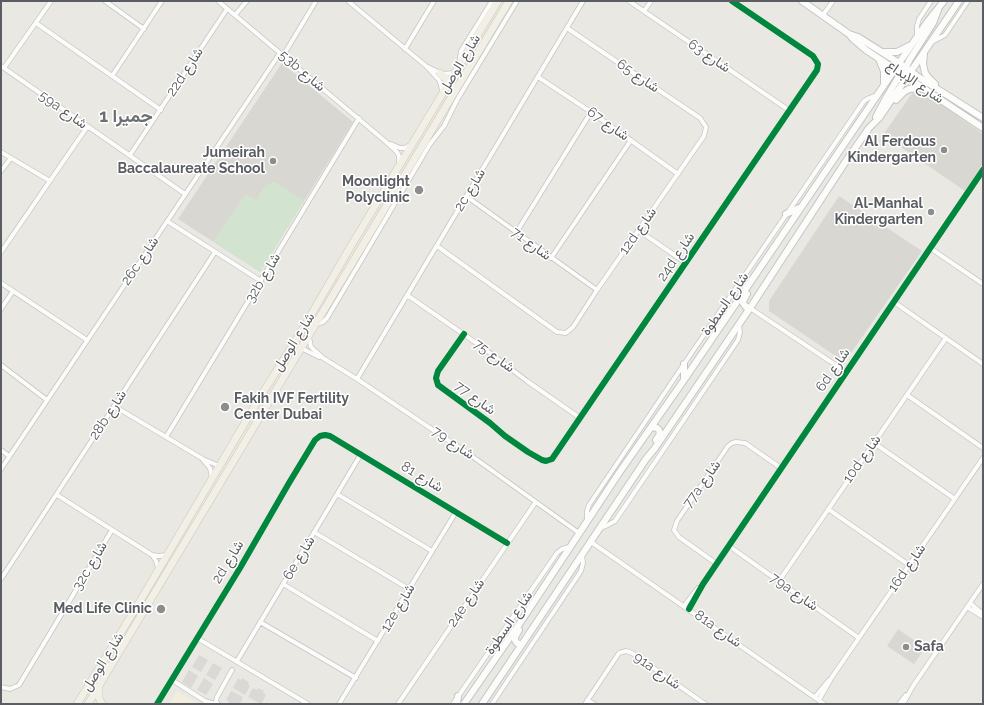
<!DOCTYPE html>
<html>
<head>
<meta charset="utf-8">
<style>
	body { margin:0 }
	#map { position:relative; width:984px; height:705px; overflow:hidden; background:#e9e8e3; font-family:Raleway,sans-serif }
	canvas { display:block }
	.frame { position:absolute; inset:0; border:2px solid #5a5d61; pointer-events:none }
</style>
</head>
<body>
<div id="map">
<canvas width="984" height="705"></canvas>
<div class="frame"></div>
</div>
<script>
const g = document.querySelector('canvas').getContext('2d');
g.lineJoin = 'round';
function fillPath(path, color) {
  g.fillStyle = color;
  g.fill(path, 'evenodd');
}
function poly(rows) {
  const path = new Path2D();
  for (const r of rows) {
    path.moveTo(r[0], r[1]);
    for (let i = 2; i < r.length; i += 2) path.lineTo(r[i], r[i + 1]);
  }
  return path;
}
function trace(path, color, width, dash) {
  g.strokeStyle = color;
  g.lineWidth = width;
  g.lineCap = dash ? 'butt' : 'round';
  g.setLineDash(dash || []);
  g.stroke(path);
}
function drawText(font, color, halo, rows, align = 'center') {
  g.font = font + ' Raleway,Vazirmatn,sans-serif';
  g.lineWidth = 3;
  g.setLineDash([]);
  g.textBaseline = 'middle';
  g.strokeStyle = halo;
  g.fillStyle = color;
  for (const [text, x, y, turn = 0] of rows) {
    g.save();
    g.translate(x, y);
    g.rotate((+turn || 0) * Math.PI / 180);
    g.textAlign = isNaN(turn) ? turn : align;
    if (halo) g.strokeText(text, 0, 0);
    g.fillText(text, 0, 0);
    g.restore();
  }
}
fillPath(poly([
	[177,691,199,704,174,704,170,702]
]), '#f2eddd');
fillPath(poly([
	[199,655,208,660,201,672,192,667],
	[213,663,222,668,215,680,206,675],
	[189,670,198,676,191,688,182,682],
	[204,678,213,684,206,695,197,690],
	[238,678,241,680,242,678,249,682,248,684,250,686,245,695,233,688],
	[253,688,257,690,258,688,264,691,263,693,266,695,261,704,248,697],
	[231,691,243,697,240,704,228,704,229,701,226,700]
]), '#dad9d5');
fillPath(poly([
	[282,63,353,122,260,272,178,219],
	[913,92,924,92,983,134,983,164,965,191,883,135],
	[839,196,922,251,849,356,840,359,769,311,769,301],
	[898,629,925,648,914,664,887,646]
]), '#d9d7d2');
fillPath(poly([
	[275,182,304,201,260,272,213,241,246,194,256,200,266,185]
]), '#d2e4d0');
const street = poly([
	[105,1,144,29],
	[218,1,385,141,397,152,399,156,399,163],
	[348,1,426,66,439,80,441,85,442,92],
	[629,1,790,111],
	[644,11,651,1],
	[235,15,247,1],
	[823,15,833,1],
	[36,23,161,110],
	[917,37,917,26,919,19,931,1],
	[930,43,945,35,968,1],
	[405,49,434,1],
	[283,56,316,1],
	[460,62,460,57,461,51,492,1],
	[1,66,185,194],
	[426,66,442,74,455,73],
	[4,68,51,1],
	[112,76,162,1],
	[538,77,591,112,678,174],
	[391,144,400,148,405,148,410,145],
	[1,152,50,181],
	[130,155,227,9],
	[1,171,11,158],
	[466,196,597,290],
	[167,221,261,281],
	[638,230,686,263],
	[516,233,591,112],
	[437,246,557,332,566,333,573,327,597,290,704,136,706,127,700,118,567,28],
	[930,248,983,284],
	[1,252,87,127],
	[551,258,631,140],
	[1,283,87,340],
	[407,295,482,347,527,381,580,418],
	[894,302,983,364],
	[750,308,846,372],
	[1,309,13,291],
	[315,325,323,322,327,318,430,144,444,126,457,100,517,1],
	[464,334,438,371,436,378,438,385,490,423,505,436,528,452,542,460,546,461,552,459,817,70,818,64,813,56,732,1],
	[309,337,311,347,323,358,357,379,469,454,579,533],
	[301,348,319,357],
	[1,365,47,400],
	[357,379,583,1],
	[907,395,983,448],
	[114,406,203,459,219,466],
	[166,437,359,118],
	[874,443,955,499],
	[1,450,9,456],
	[203,460,210,468,212,478],
	[1,469,280,53],
	[337,494,432,551],
	[57,495,152,555,156,561,158,568],
	[828,509,909,565],
	[587,521,587,511,589,505,684,364,864,101,869,98,877,95],
	[601,528,608,525,615,521,679,427,738,340,740,332,739,325],
	[314,532,409,589],
	[591,542,824,704],
	[729,546,859,638],
	[152,555,159,556,166,555],
	[717,564,679,537,674,530,677,521,728,446,732,443,736,442,745,443,781,468],
	[1,579,215,252],
	[779,581,946,338],
	[283,584,378,641],
	[970,603,983,614],
	[684,606,698,588],
	[967,607,983,617],
	[689,609,703,584,983,170],
	[260,622,356,678],
	[197,638,308,704],
	[237,661,361,454],
	[172,680,205,701,215,704],
	[1,687,10,689,19,685,112,530],
	[815,697,829,680],
	[587,700,594,704],
	[819,700,832,677,983,458],
	[157,704,240,568,289,483,315,440,320,436,325,435,330,436,507,543],
	[218,704,216,701,217,697,232,670],
	[339,704,456,512],
	[398,704,535,503],
	[453,704,557,553,562,549,569,547],
	[492,704,581,571,583,563,582,555],
	[585,704,619,653,626,651,632,653,705,704],
	[899,704,906,695],
	[903,704,913,686,983,584]
]);
const secondary = poly([
	[802,1,849,34,853,39,866,50,983,128],
	[849,34,858,37,899,63,917,76,983,118],
	[884,52,897,52,909,46],
	[924,54,923,64,925,73,928,77,935,84],
	[879,59,884,71,884,85],
	[906,70,907,65,910,59,933,23,938,10],
	[896,100,904,92,909,89,922,88],
	[876,117,886,98,898,78,900,70],
	[786,214,799,208],
	[747,294,743,301,743,303,746,307,750,308],
	[684,364,684,380],
	[651,427,657,428,659,430,660,434,656,440],
	[519,630,515,637,515,640,517,643,521,645],
	[457,704,458,696],
	[464,704,522,620,619,473,684,380,895,69,928,21,944,1],
	[482,704,646,459,655,448,750,308,846,161,869,128,879,118,959,1]
]);
const primary = poly([
	[440,73,452,85],
	[99,687,99,698,102,704],
	[77,704,139,603,257,402,307,322,345,256,498,1],
	[88,704,509,1]
]);
trace(street, '#c5c5c4', 5.5);
trace(secondary, '#c5c5c5', 8);
trace(primary, '#cec7b4', 8);
trace(street, '#fcfcfb', 4);
trace(secondary, '#fcfcfb', 6);
trace(primary, '#f1efe6', 7);
trace(poly([
	[464,334,438,371,436,378,438,385,490,423,505,436,528,452,542,460,546,461,552,459,817,70,818,64,813,56,732,1],
	[689,609,703,584,983,170],
	[157,704,240,568,289,483,315,440,320,436,325,435,330,436,507,543]
]), '#00873e', 6);
for (const [x, y, r, color] of [
	[944,150,4,"#8c8e8e"],
	[273,161,4,"#8c8e8e"],
	[419,190,5,"#8c8e8e"],
	[931,212,4,"#8c8e8e"],
	[225,407,5,"#8c8e8e"],
	[161,609,5,"#8c8e8e"],
	[906,647,4,"#8c8e8e"]
]) {
  const dot = new Path2D();
  dot.arc(x, y, r, 0, 2 * Math.PI);
  g.fillStyle = color;
  g.fill(dot);
  trace(dot, '#fff', 1.5);
}
drawText('14px', '#5a5d61', '#fff', [
	["شارع 63",709,56,34],
	["شارع الوصل",460,64,-59],
	["53b شارع",302,71,40],
	["22d شارع",185,72,-57],
	["شارع 65",638,76,34],
	["شارع الإبداع",915,82,34],
	["59a شارع",63,110,35],
	["شارع 67",608,124,35],
	["2c شارع",470,190,-59],
	["12d شارع",638,231,-55],
	["شارع 71",531,244,36],
	["24d شارع",676,257,-56],
	["26c شارع",140,261,-56],
	["32b شارع",263,278,-59],
	["شارع السطوة",725,304,-56],
	["شارع الوصل",294,342,-58],
	["شارع 75",494,356,36],
	["6d شارع",833,370,-56],
	["شارع 77",475,398,36],
	["28b شارع",108,415,-57],
	["شارع 79",453,443,34],
	["10d شارع",862,459,-55],
	["شارع 81",422,477,31],
	["77a شارع",702,484,-55],
	["6e شارع",299,558,-59],
	["2d شارع",228,562,-59],
	["32c شارع",90,566,-59],
	["16d شارع",907,568,-55],
	["79a شارع",794,592,35],
	["24e شارع",466,603,-56],
	["12e شارع",398,608,-59],
	["شارع السطوة",509,623,-56],
	["81a شارع",718,629,35],
	["شارع الوصل",103,662,-58],
	["91a شارع",657,671,35]
]);
drawText('bold 14px', '#5a5d61', '#fff', [
	["Al Ferdous",936,142],
	["Kindergarten",936,158],
	["Jumeirah",265,153],
	["Baccalaureate School",265,169],
	["Moonlight",410,182],
	["Polyclinic",410,198],
	["Al-Manhal",923,204],
	["Kindergarten",923,220],
	["Fakih IVF Fertility",234,399,"left"],
	["Center Dubai",234,415,"left"],
	["Med Life Clinic",152,609],
	["Safa",914,647,"left"]
], 'right');
drawText('bold 18px', '#6b6f72', '#fff', [
	["جميرا 1",126,117]
]);
</script>
</body>
</html>
